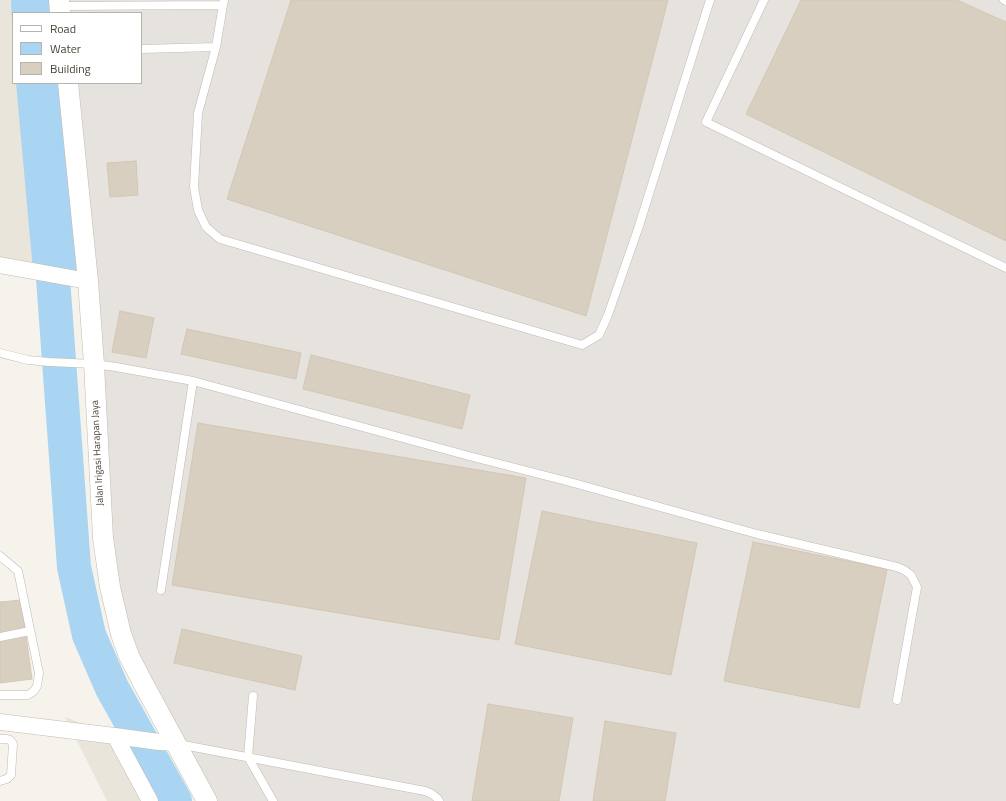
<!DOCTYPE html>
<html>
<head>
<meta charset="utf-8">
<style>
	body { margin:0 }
	#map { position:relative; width:1006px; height:801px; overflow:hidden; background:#f6f3ec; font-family:"Titillium Web",sans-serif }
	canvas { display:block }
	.legend { position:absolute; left:12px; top:12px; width:130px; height:72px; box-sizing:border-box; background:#fff; border:1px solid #b7b4b0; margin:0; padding:5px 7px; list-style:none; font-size:12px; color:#4b4439 }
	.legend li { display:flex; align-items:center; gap:8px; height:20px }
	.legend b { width:20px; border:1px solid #b7b4b0 }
</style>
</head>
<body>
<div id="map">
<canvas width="1006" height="801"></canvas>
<ul class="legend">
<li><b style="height:5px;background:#fff"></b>Road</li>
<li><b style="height:11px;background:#a9d4f2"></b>Water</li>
<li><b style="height:11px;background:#d8cfc1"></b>Building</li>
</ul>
</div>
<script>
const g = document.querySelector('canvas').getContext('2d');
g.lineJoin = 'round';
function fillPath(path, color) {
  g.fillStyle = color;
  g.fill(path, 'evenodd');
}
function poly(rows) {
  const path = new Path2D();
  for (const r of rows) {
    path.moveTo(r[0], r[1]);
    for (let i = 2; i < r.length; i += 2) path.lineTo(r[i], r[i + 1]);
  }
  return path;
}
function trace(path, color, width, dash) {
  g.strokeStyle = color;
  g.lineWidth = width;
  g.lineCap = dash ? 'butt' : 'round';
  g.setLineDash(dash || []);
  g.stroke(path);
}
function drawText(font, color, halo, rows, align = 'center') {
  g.font = font + ' "Titillium Web",sans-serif';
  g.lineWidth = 3;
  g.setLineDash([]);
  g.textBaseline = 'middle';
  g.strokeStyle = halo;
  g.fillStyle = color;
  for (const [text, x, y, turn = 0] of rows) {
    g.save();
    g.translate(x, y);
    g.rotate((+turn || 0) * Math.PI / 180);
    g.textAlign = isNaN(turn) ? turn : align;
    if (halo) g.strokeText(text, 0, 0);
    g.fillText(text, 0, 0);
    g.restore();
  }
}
fillPath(poly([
	[0,0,63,0,13,13,13,83,70,83,88,281,0,265],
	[65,717,115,736,150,801,107,801]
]), '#eae5da');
fillPath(poly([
	[62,0,1006,0,1006,801,207,801,175,743,110,587,69,83,141,83,141,13,63,13]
]), '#e6e2dd');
fillPath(poly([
	[11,0,61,0,62,13,13,13,13,42],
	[16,83,69,83,88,281,33,271]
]), '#a9d4f2');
trace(poly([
	[50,237,74,567,89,635,112,688,175,801]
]), '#a9d4f2', 34);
const building = poly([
	[291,0,668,0,586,316,227,199,291,0],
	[801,0,957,0,1006,22,1006,241,746,114,801,0],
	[136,161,138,195,110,197,107,163,136,161],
	[120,311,154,318,146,358,112,352,120,311],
	[187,329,301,353,296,379,181,354,187,329],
	[311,355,470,395,462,429,303,389,311,355],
	[198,423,526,478,499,640,172,585,198,423],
	[542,511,697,543,671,675,515,644,542,511],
	[753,542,887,569,859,708,724,681,753,542],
	[21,600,32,679,0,683,0,602,21,600],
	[182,629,302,656,295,690,174,663,182,629],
	[488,704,573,718,559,801,472,801,488,704],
	[605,721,676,733,665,801,593,801,605,721]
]);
fillPath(building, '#d8cfc1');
trace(building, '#d3c7b4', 1);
const service = poly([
	[224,0,223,5,216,47,198,113,194,187,198,210,206,227,220,239,582,345,599,335,608,315,638,229,710,0],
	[764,0,706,122,1006,268],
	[1004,0,1006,1],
	[60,6,223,5],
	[141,49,216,47],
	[0,353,28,360,49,362,94,364,116,367,193,381,469,456,570,482,757,534,897,567,904,570,911,575,917,587,897,700],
	[0,556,18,571,39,673,37,686,34,691,28,695,0,695],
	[161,590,193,381],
	[0,637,30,631],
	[253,696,248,757,273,801],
	[0,739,7,739,10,740,13,744,11,775,7,779,0,781],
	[178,744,425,791,432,794,437,798,439,801]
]);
const minor = poly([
	[0,265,88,281],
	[0,722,115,736,159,742,175,743],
	[115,736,150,801]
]);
const tertiary = poly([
	[59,0,60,13],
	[68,83,88,281,94,364,103,538,110,587,121,634,129,656,143,683,207,801]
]);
trace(service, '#c2bbae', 9);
trace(minor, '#c2bbae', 17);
trace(tertiary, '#c2bbae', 21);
trace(service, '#fff', 8);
trace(minor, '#fff', 16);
trace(tertiary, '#fff', 20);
drawText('10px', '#4b4439', '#fff', [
	["Jalan Irigasi Harapan Jaya",98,453,-93]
]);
</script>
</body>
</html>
